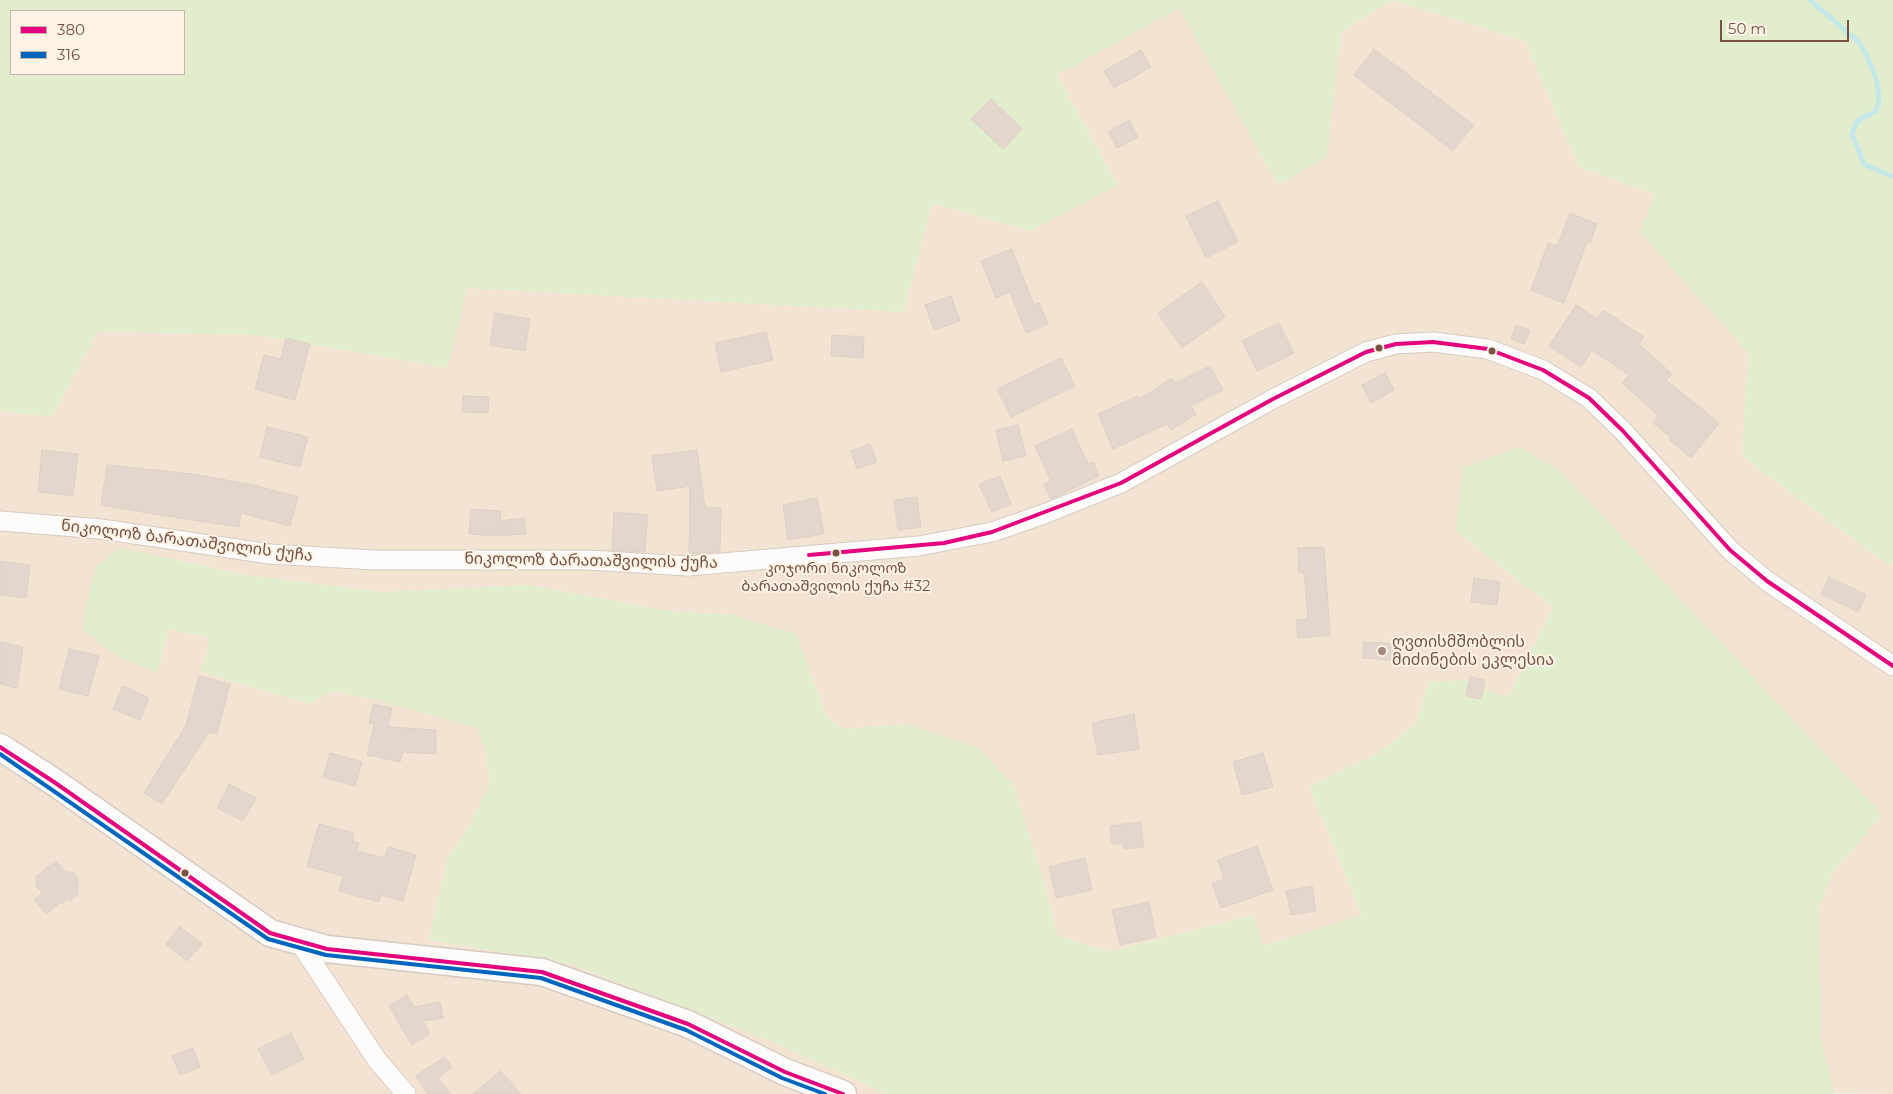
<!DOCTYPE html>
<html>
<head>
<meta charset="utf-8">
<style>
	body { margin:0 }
	#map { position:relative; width:1893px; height:1094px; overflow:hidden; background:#f6eee4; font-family:Montserrat,sans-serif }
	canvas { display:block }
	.legend { position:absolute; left:10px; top:10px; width:175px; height:65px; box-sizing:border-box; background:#fff3e5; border:1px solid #c8b3a5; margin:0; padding:6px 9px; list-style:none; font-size:15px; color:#755244 }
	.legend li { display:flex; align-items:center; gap:10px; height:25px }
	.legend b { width:25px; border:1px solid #c8b3a5 }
	.scale { position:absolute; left:1720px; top:20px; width:129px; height:22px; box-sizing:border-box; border:2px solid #755244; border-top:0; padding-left:6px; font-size:15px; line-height:18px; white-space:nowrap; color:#755244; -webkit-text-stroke:4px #fff3e5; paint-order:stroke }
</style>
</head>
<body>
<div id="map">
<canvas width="1893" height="1094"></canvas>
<ul class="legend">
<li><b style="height:6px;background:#e5007d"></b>380</li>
<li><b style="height:6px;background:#0065bd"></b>316</li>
</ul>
<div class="scale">50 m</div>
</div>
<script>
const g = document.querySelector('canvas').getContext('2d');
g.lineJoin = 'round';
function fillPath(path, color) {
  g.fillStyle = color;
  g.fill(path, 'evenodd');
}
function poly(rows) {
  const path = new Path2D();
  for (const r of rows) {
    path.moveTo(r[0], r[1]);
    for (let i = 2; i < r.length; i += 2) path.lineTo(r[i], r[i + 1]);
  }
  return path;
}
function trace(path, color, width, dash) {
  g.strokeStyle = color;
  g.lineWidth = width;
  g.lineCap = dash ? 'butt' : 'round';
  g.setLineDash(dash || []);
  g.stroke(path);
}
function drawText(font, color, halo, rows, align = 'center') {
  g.font = font + ' Montserrat,"Noto Sans Georgian",sans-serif';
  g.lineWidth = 4;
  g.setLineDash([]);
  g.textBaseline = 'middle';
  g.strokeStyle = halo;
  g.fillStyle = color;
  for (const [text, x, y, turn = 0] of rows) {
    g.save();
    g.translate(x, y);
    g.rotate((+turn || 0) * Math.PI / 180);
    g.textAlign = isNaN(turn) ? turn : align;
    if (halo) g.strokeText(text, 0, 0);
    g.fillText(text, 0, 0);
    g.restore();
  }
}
fillPath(poly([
	[1392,0,1525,41,1579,167,1655,194,1641,232,1748,352,1742,456,1893,568,1893,1094,1833,1093,1821,1040,1818,977,1818,911,1832,873,1882,815,1456,531,1553,607,1507,698,1463,680,1429,682,1416,723,1379,753,1309,786,1362,916,1262,946,1252,915,1109,952,1057,935,1042,876,1014,787,977,748,906,724,844,729,827,718,812,676,733,615,669,611,529,585,383,592,246,575,176,559,157,673,169,629,210,638,201,672,310,704,332,691,373,699,479,728,486,753,490,784,470,825,447,860,429,940,567,963,764,1038,887,1094,0,1094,0,411,52,417,97,332,258,335,447,368,467,288,904,312,932,203,1030,231,1117,184,1057,75,1179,7,1278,185,1327,155,1341,32]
]), '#f3e3d3');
fillPath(poly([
	[0,0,1893,0,1893,568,1742,456,1748,352,1640,232,1655,194,1579,167,1525,41,1392,0,1341,32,1327,156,1278,185,1179,8,1057,75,1117,185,1030,231,932,203,904,312,467,288,447,368,258,335,97,332,52,417,0,411],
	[11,11,184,11,184,74,11,74],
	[1519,447,1560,471,1882,815,1832,873,1818,911,1821,1040,1834,1094,887,1094,764,1038,567,963,429,940,447,860,470,825,490,784,486,753,478,728,373,699,332,691,310,704,201,672,210,638,169,629,157,673,118,656,82,630,95,567,121,548,246,575,383,592,529,585,669,611,733,615,796,634,827,718,844,729,906,724,978,748,1014,787,1042,876,1057,935,1109,952,1253,915,1263,946,1362,915,1309,786,1379,753,1416,723,1429,682,1463,680,1508,697,1553,607,1456,531,1463,468]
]), '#e2edcd');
trace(poly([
	[1810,0,1860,43,1871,65,1877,82,1879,100,1876,111,1857,121,1852,134,1864,164,1893,177]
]), '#c5e7e7', 5);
const building = poly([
	[1374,49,1474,125,1453,151,1354,75,1374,49],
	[1141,50,1151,67,1114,88,1104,71,1141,50],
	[991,99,1022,129,1003,149,971,119,991,99],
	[1129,120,1138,137,1117,148,1108,132,1129,120],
	[1218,201,1238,242,1206,258,1186,216,1218,201],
	[1570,213,1597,224,1590,243,1587,242,1564,303,1531,290,1548,243,1557,246,1570,213],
	[1012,249,1034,305,1039,303,1048,324,1026,333,1010,292,996,298,981,261,1012,249],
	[1202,282,1225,317,1182,348,1158,313,1202,282],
	[951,296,960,321,934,330,925,305,951,296],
	[1576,305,1597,319,1603,310,1644,337,1639,344,1672,374,1666,380,1719,423,1691,458,1669,440,1671,437,1653,423,1659,416,1622,383,1630,375,1592,350,1581,367,1549,346,1576,305],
	[495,313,530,319,525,351,490,345,495,313],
	[1279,323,1294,353,1257,371,1242,341,1279,323],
	[1516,325,1530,330,1524,344,1511,339,1516,325],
	[766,332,773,360,721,372,715,343,766,332],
	[832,335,864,337,863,358,831,356,832,335],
	[286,338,310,344,295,400,255,389,264,355,281,359,286,338],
	[1061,358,1075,386,1011,417,997,389,1061,358],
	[1210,366,1223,390,1191,406,1196,414,1171,430,1167,424,1113,449,1098,414,1138,396,1140,399,1172,378,1175,383,1210,366],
	[1385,373,1394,390,1371,403,1362,385,1385,373],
	[463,396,489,397,488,413,462,412,463,396],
	[1018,425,1026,456,1003,461,996,430,1018,425],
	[267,427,308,437,300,467,260,457,267,427],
	[1072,429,1088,464,1093,462,1099,476,1051,499,1044,485,1051,481,1035,446,1072,429],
	[870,444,877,462,857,469,851,451,870,444],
	[42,450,78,454,73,496,38,492,42,450],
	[697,450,705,507,721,508,720,552,689,554,690,486,657,491,652,456,697,450],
	[107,465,193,474,254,485,298,497,290,526,241,513,239,527,154,514,101,505,107,465],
	[1000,476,1011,504,992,512,979,484,1000,476],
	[917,497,921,527,898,530,894,500,917,497],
	[817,498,824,534,788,540,783,505,817,498],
	[471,509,501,511,500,521,524,518,526,534,496,536,469,534,471,509],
	[614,512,648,515,645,552,612,550,614,512],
	[1324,547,1330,635,1298,638,1296,620,1308,619,1304,573,1299,573,1298,548,1324,547],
	[0,561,30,565,26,598,0,595,0,561],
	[1829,577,1866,595,1858,612,1821,594,1829,577],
	[1474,578,1500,582,1497,605,1471,602,1474,578],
	[0,642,23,647,17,688,0,684,0,642],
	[1363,642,1401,644,1401,661,1363,658,1363,642],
	[69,649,99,656,88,696,59,689,69,649],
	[199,676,230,684,217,734,209,732,162,804,144,793,186,725,199,676],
	[1470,677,1485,680,1481,699,1466,696,1470,677],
	[123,686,149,698,140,720,113,709,123,686],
	[373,704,392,708,388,727,436,730,436,754,403,752,400,762,367,755,374,724,369,723,373,704],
	[1134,714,1139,749,1098,755,1092,723,1134,714],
	[330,753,362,762,355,786,323,777,330,753],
	[1263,753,1273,787,1242,795,1233,762,1263,753],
	[229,784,256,798,243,821,217,808,229,784],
	[1141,822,1144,847,1124,849,1123,843,1112,844,1110,826,1141,822],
	[319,824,354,833,352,841,359,843,357,851,385,858,388,847,416,855,403,901,381,895,379,902,339,891,343,876,307,866,319,824],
	[1257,846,1273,890,1221,908,1212,883,1224,879,1218,860,1257,846],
	[1085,858,1092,890,1056,898,1049,867,1085,858],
	[56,861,66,872,73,872,78,879,78,894,70,901,68,899,63,903,59,903,47,914,34,900,42,893,36,886,36,876,56,861],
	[1312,886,1316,911,1291,915,1286,891,1312,886],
	[1149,902,1156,937,1120,945,1112,910,1149,902],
	[180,927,202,944,187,961,166,944,180,927],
	[407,995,414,1007,440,1002,443,1018,423,1021,430,1034,412,1045,389,1006,407,995],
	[291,1033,304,1059,272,1075,258,1049,291,1033],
	[193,1048,200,1067,180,1075,172,1056,193,1048],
	[444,1057,452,1067,438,1078,451,1094,428,1094,416,1076,444,1057],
	[501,1071,521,1094,472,1094,501,1071]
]);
fillPath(building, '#e3d6cc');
trace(building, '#dfd0c6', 1);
const street = poly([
	[0,521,101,529,270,554,375,560,589,560,688,566,919,546,992,532,1044,514,1121,483,1273,399,1366,352,1396,344,1433,342,1488,349,1543,370,1589,398,1623,431,1730,550,1767,581,1893,666],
	[300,943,377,1060,406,1094]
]);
const secondary = poly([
	[0,747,54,782,270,933,327,949,542,972,688,1024,785,1072,843,1094]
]);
trace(street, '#d7cbc2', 21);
trace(secondary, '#d7cac1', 29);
trace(street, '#fefcfb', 19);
trace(secondary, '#fefcfb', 26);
trace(poly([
	[809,555,944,543,992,532,1121,483,1273,399,1366,352,1396,344,1433,342,1488,349,1543,370,1589,398,1623,431,1730,550,1767,581,1893,666],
	[0,747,54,782,270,933,327,949,542,972,688,1024,785,1072,843,1094]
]), '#e5007d', 4);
trace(poly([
	[0,754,268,939,326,955,541,978,686,1030,782,1078,825,1094]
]), '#0065bd', 4);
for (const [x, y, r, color] of [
	[1379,348,4.5,"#755244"],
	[1492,351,4.5,"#755244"],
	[836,553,4.5,"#755244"],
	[1382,651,5,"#a2897c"],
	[185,873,4.5,"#755244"]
]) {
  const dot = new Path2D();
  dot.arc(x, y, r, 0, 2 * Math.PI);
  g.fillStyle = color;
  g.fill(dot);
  trace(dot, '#fff3e5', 2);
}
drawText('15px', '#755244', '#fff3e5', [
	["კოჯორი ნიკოლოზ",836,569],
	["ბარათაშვილის ქუჩა #32",836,587]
]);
drawText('16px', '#755244', '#fff3e5', [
	["ნიკოლოზ ბარათაშვილის ქუჩა",187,541,7],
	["ნიკოლოზ ბარათაშვილის ქუჩა",591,561,1]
]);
drawText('16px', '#755244', '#fff3e5', [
	["ღვთისმშობლის",1392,642],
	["მიძინების ეკლესია",1392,660]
], 'left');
</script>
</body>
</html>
